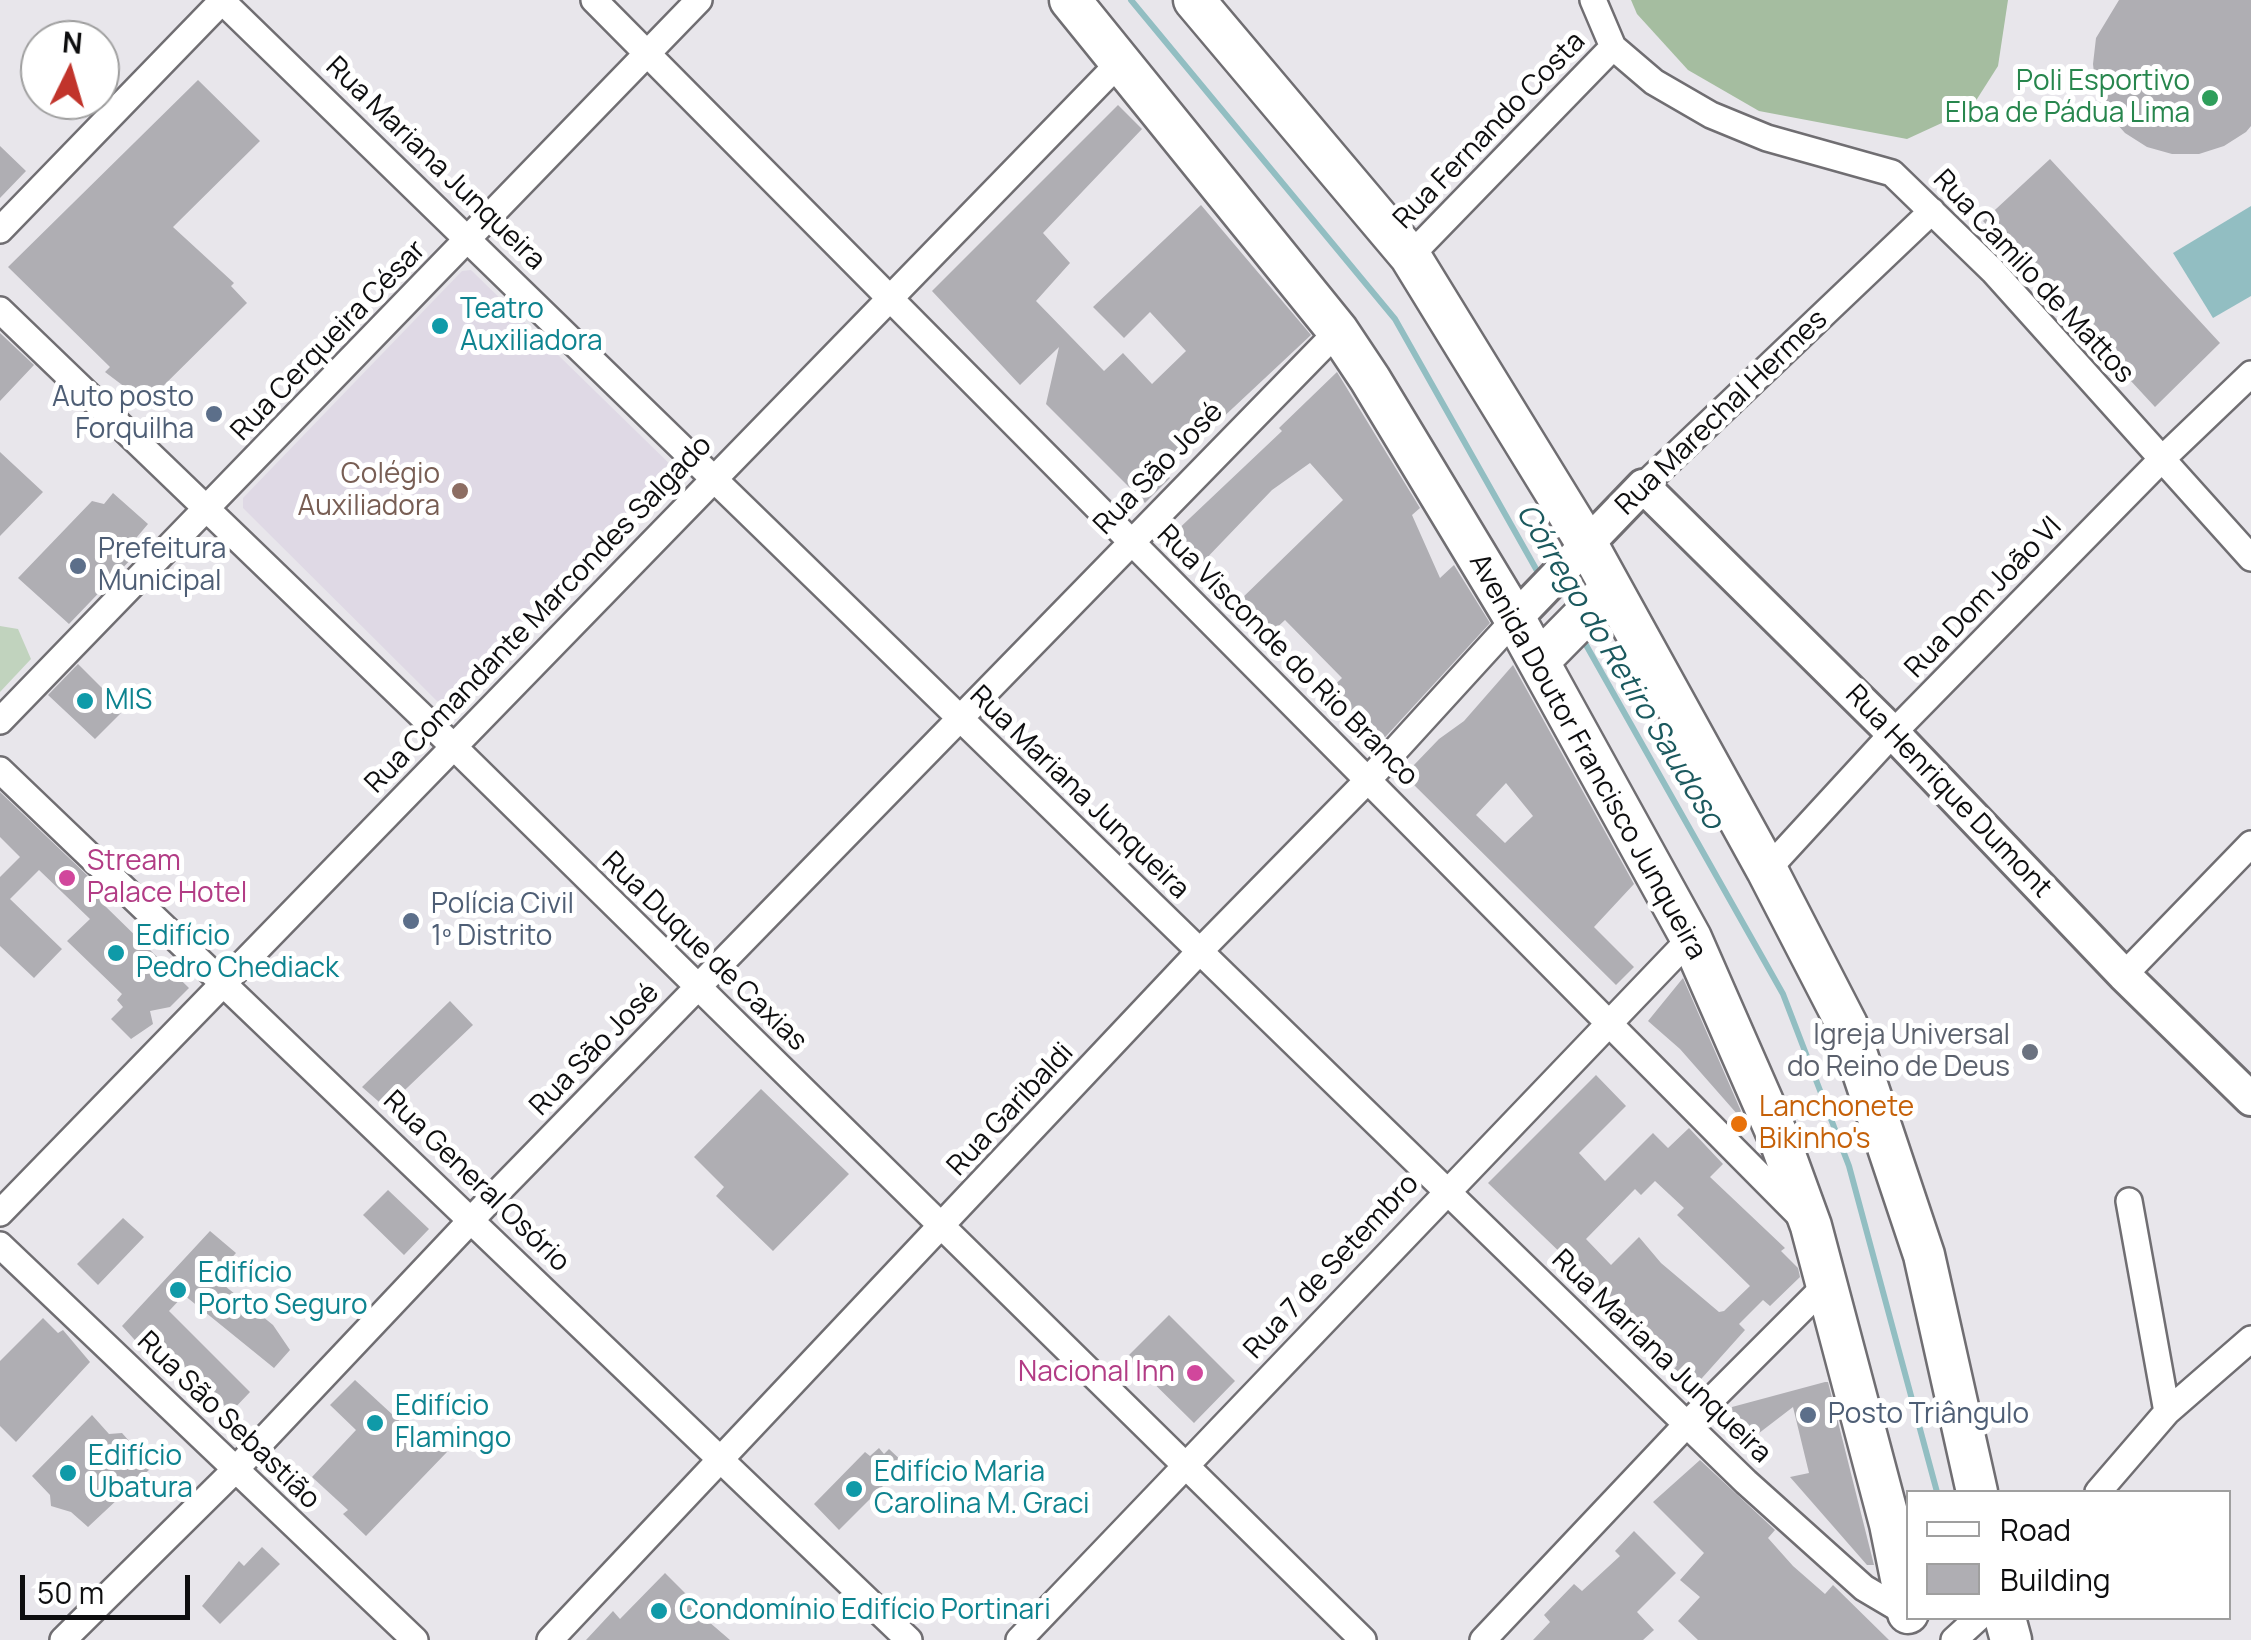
<!DOCTYPE html>
<html>
<head>
<meta charset="utf-8">
<style>
	body { margin:0 }
	#map { position:relative; width:2251px; height:1640px; overflow:hidden; background:#e8e6eb; font-family:Manrope,sans-serif }
	canvas { display:block }
	.legend { position:absolute; left:1906px; top:1490px; width:325px; height:130px; box-sizing:border-box; background:#fff; border:2px solid #9f9f9f; margin:0; padding:12px 18px; list-style:none; font-size:30px; color:#0e0e0f }
	.legend li { display:flex; align-items:center; gap:20px; height:50px }
	.legend b { width:50px; border:2px solid #9f9f9f }
	.north { position:absolute; left:20px; top:20px; width:100px; height:100px; box-sizing:border-box; background:#fff; border:2px solid #9f9f9f; border-radius:50%; rotate:5deg; font-size:28px; font-weight:700; line-height:40px; text-align:center; color:#0e0e0f }
	.north::after { content:''; display:block; margin:auto; width:35px; height:45px; background:#c1342b; clip-path:polygon(50% 0,100% 100%,50% 72%,0 100%) }
	.scale { position:absolute; left:20px; top:1575px; width:170px; height:45px; box-sizing:border-box; border:5px solid #0e0e0f; border-top:0; padding-left:12px; font-size:30px; line-height:35px; white-space:nowrap; color:#0e0e0f; -webkit-text-stroke:8px #fff; paint-order:stroke }
</style>
</head>
<body>
<div id="map">
<canvas width="2251" height="1640"></canvas>
<ul class="legend">
<li><b style="height:12px;background:#fff"></b>Road</li>
<li><b style="height:28px;background:#afaeb3"></b>Building</li>
</ul>
<div class="north">N</div>
<div class="scale">50 m</div>
</div>
<script>
const g = document.querySelector('canvas').getContext('2d');
g.lineJoin = 'round';
function fillPath(path, color) {
  g.fillStyle = color;
  g.fill(path, 'evenodd');
}
function poly(rows) {
  const path = new Path2D();
  for (const r of rows) {
    path.moveTo(r[0], r[1]);
    for (let i = 2; i < r.length; i += 2) path.lineTo(r[i], r[i + 1]);
  }
  return path;
}
function trace(path, color, width, dash) {
  g.strokeStyle = color;
  g.lineWidth = width;
  g.lineCap = dash ? 'butt' : 'round';
  g.setLineDash(dash || []);
  g.stroke(path);
}
function drawText(font, color, halo, rows, align = 'center') {
  g.font = font + ' Manrope,sans-serif';
  g.lineWidth = 10;
  g.setLineDash([]);
  g.textBaseline = 'middle';
  g.strokeStyle = halo;
  g.fillStyle = color;
  for (const [text, x, y, turn = 0] of rows) {
    g.save();
    g.translate(x, y);
    g.rotate((+turn || 0) * Math.PI / 180);
    g.textAlign = isNaN(turn) ? turn : align;
    if (halo) g.strokeText(text, 0, 0);
    g.fillText(text, 0, 0);
    g.restore();
  }
}
fillPath(poly([
	[471,270,679,473,678,485,453,705,442,706,243,508,243,498,462,271]
]), '#dfd9e5');
fillPath(poly([
	[0,626,18,629,31,659,0,692]
]), '#c1d3be');
fillPath(poly([
	[1631,0,2008,0,1998,66,1970,110,1907,139,1759,111,1688,70,1637,14]
]), '#a5bda0');
fillPath(poly([
	[2251,206,2251,296,2213,318,2173,253]
]), '#92bec2');
trace(poly([
	[1131,0,1395,319,1540,576],
	[1581,636,1783,994,1849,1166,1937,1492]
]), '#92bec2', 6);
fillPath(poly([
	[2119,0,2251,0,2251,126,2246,132,2224,146,2199,154,2172,154,2147,147,2125,133,2108,114,2096,90,2093,64,2096,38],
	[198,80,260,141,173,227,234,283,231,286,247,303,146,403,105,372,110,367,8,267],
	[1118,105,1142,129,1043,233,1070,263,1036,301,1104,371,1123,353,1152,384,1186,351,1150,312,1124,338,1093,307,1201,205,1311,335,1218,422,1212,417,1160,467,1170,478,1145,503,1046,404,1059,347,1020,385,932,291],
	[0,146,26,171,0,198],
	[2050,159,2220,343,2155,407,1983,221],
	[0,333,34,365,0,401],
	[1337,372,1420,508,1412,515,1440,578,1454,565,1490,623,1377,746,1325,694,1342,678,1285,620,1270,634,1237,603,1343,500,1310,463,1272,490,1200,565,1171,536,1282,431,1279,428],
	[0,452,43,492,0,536],
	[113,493,148,524,137,537,137,553,69,624,18,578,92,501,104,504],
	[78,664,124,710,95,739,48,695],
	[1513,665,1634,884,1594,927,1634,967,1616,985,1411,782,1413,766,1439,739,1464,721],
	[1506,783,1533,816,1505,843,1476,815],
	[0,792,110,897,103,904,189,988,170,1007,150,1011,153,1024,131,1039,111,1019,123,1007,117,1000,122,994,67,941,90,919,39,870,10,899,62,949,34,978,0,946,0,877,20,857,0,837],
	[1683,978,1741,1111,1738,1115,1680,1049,1648,1021],
	[450,1001,473,1025,386,1108,362,1087],
	[1596,1075,1626,1106,1579,1153,1605,1181,1653,1133,1668,1148,1689,1128,1723,1164,1710,1177,1785,1248,1781,1251,1798,1268,1800,1277,1770,1306,1763,1300,1739,1324,1745,1330,1694,1387,1674,1369,1677,1365,1488,1183],
	[1655,1181,1684,1208,1677,1215,1750,1286,1724,1311,1719,1312,1661,1263,1639,1237,1611,1265,1586,1239,1635,1189,1641,1195],
	[761,1089,849,1174,773,1251,716,1196,724,1187,694,1157],
	[388,1190,429,1229,404,1255,363,1215],
	[123,1218,144,1237,98,1285,77,1264],
	[210,1231,236,1253,214,1277,273,1325,290,1350,274,1368,184,1295,169,1311,250,1392,231,1412,155,1338,144,1350,122,1326],
	[1169,1315,1235,1381,1194,1423,1127,1357],
	[43,1318,58,1333,63,1330,90,1362,16,1442,0,1426,0,1361],
	[355,1380,420,1440,427,1433,447,1452,366,1536,343,1514,348,1510,312,1477,356,1430,330,1405],
	[1825,1382,1828,1382,1874,1565,1867,1565,1790,1477,1809,1473,1793,1407,1750,1440,1734,1427,1732,1407],
	[92,1415,109,1434,122,1433,130,1442,132,1454,150,1469,88,1527,71,1512,51,1506,50,1495,32,1476],
	[879,1448,884,1454,889,1449,905,1464,839,1530,814,1504,865,1452,870,1456],
	[1700,1460,1775,1530,1768,1538,1793,1566,1825,1594,1833,1585,1889,1640,1698,1640,1678,1621,1700,1597,1680,1580,1704,1553,1653,1502],
	[1634,1531,1676,1573,1637,1612,1654,1630,1643,1640,1533,1640,1550,1622,1544,1615,1574,1584,1582,1591,1620,1556,1615,1551],
	[262,1547,280,1564,220,1624,202,1606,239,1561,244,1566],
	[665,1573,697,1605,694,1609,730,1640,586,1640,613,1611,620,1619]
]), '#afaeb3');
const minor = poly([
	[221,0,1746,1482,1864,1588,1908,1614],
	[594,0,1800,1216],
	[1593,0,1613,47,1654,82,1711,115,1767,138,1892,173,1993,271,2251,558],
	[0,230,223,0],
	[1410,256,1613,47],
	[0,310,453,746,1363,1640],
	[1643,486,1932,211],
	[0,721,699,0],
	[0,770,909,1640],
	[1767,870,1893,733,2161,460,2251,374],
	[2124,975,2251,844],
	[2129,1201,2167,1412],
	[0,1213,1122,60],
	[0,1245,415,1640],
	[2098,1492,2167,1412,2251,1339],
	[63,1640,235,1470,492,1198,1338,331],
	[550,1640,1199,952,1367,781,1515,619],
	[1019,1640,1691,938],
	[1483,1640,1687,1424,1827,1284],
	[1954,1640,1978,1618]
]);
const tertiary = poly([
	[1515,619,1643,486,1893,733,2124,975,2251,1099]
]);
const primary = poly([
	[1070,0,1338,331,1370,379,1515,619,1691,938,1780,1141,1811,1226,1890,1524,1908,1613],
	[1194,0,1410,256,1587,544,1767,870,1847,1025,1924,1255,1977,1492],
	[1539,661,1611,588],
	[2005,1618,2011,1640]
]);
trace(minor, '#706e72', 30);
trace(tertiary, '#706e72', 38);
trace(primary, '#706e72', 45);
trace(minor, '#fff', 25);
trace(tertiary, '#fff', 32);
trace(primary, '#fff', 40);
for (const [x, y, r, color] of [
	[2210,98,10,"#2e9e5b"],
	[440,326,10,"#0f9aa8"],
	[214,414,10,"#5c6f8a"],
	[460,491,10,"#8d6e63"],
	[78,566,10,"#5c6f8a"],
	[85,701,10,"#0f9aa8"],
	[67,878,10,"#d1479c"],
	[411,921,10,"#5c6f8a"],
	[116,953,10,"#0f9aa8"],
	[2030,1052,10,"#6b7280"],
	[1739,1124,10,"#e8710a"],
	[178,1290,10,"#0f9aa8"],
	[1195,1373,10,"#d1479c"],
	[1808,1415,10,"#5c6f8a"],
	[375,1423,10,"#0f9aa8"],
	[68,1473,10,"#0f9aa8"],
	[854,1489,10,"#0f9aa8"],
	[659,1611,10,"#0f9aa8"]
]) {
  const dot = new Path2D();
  dot.arc(x, y, r, 0, 2 * Math.PI);
  g.fillStyle = color;
  g.fill(dot);
  trace(dot, '#fff', 4);
}
drawText('28px', '#27864d', '#fff', [
	["Poli Esportivo",2190,82],
	["Elba de Pádua Lima",2190,114]
], 'right');
drawText('28px', '#0e0e0f', '#fff', [
	["Rua Fernando Costa",1490,131,-46],
	["Rua Mariana Junqueira",435,164,44],
	["Rua Camilo de Mattos",2033,277,47],
	["Rua Cerqueira César",329,341,-46],
	["Rua Marechal Hermes",1722,413,-44],
	["Rua São José",1159,469,-46],
	["Rua Dom João VI",1984,598,-46],
	["Rua Comandante Marcondes Salgado",539,615,-46],
	["Rua Visconde do Rio Branco",1287,656,45],
	["Avenida Doutor Francisco Junqueira",1587,757,61],
	["Rua Henrique Dumont",1948,792,46],
	["Rua Mariana Junqueira",1079,793,44],
	["Rua Duque de Caxias",704,952,44],
	["Rua São José",595,1050,-46],
	["Rua Garibaldi",1011,1110,-47],
	["Rua General Osório",476,1182,44],
	["Rua 7 de Setembro",1332,1267,-47],
	["Rua Mariana Junqueira",1661,1357,44],
	["Rua São Sebastião",228,1421,44]
]);
drawText('28px', '#0d838f', '#fff', [
	["Teatro",460,310],
	["Auxiliadora",460,342],
	["MIS",105,701],
	["Edifício",136,937],
	["Pedro Chediack",136,969],
	["Edifício",198,1274],
	["Porto Seguro",198,1306],
	["Edifício",395,1407],
	["Flamingo",395,1439],
	["Edifício",88,1457],
	["Ubatura",88,1489],
	["Edifício Maria",874,1473],
	["Carolina M. Graci",874,1505],
	["Condomínio Edifício Portinari",679,1611]
], 'left');
drawText('28px', '#4e5e75', '#fff', [
	["Auto posto",194,398,"right"],
	["Forquilha",194,430,"right"],
	["Prefeitura",98,550],
	["Municipal",98,582],
	["Polícia Civil",431,905],
	["1º Distrito",431,937],
	["Posto Triângulo",1828,1415]
], 'left');
drawText('28px', '#785e54', '#fff', [
	["Colégio",440,475],
	["Auxiliadora",440,507]
], 'right');
drawText('28px', '#b23c85', '#fff', [
	["Stream",87,862],
	["Palace Hotel",87,894],
	["Nacional Inn",1175,1373,"right"]
], 'left');
drawText('28px', '#5b616d', '#fff', [
	["Igreja Universal",2010,1036],
	["do Reino de Deus",2010,1068]
], 'right');
drawText('28px', '#c56008', '#fff', [
	["Lanchonete",1759,1108],
	["Bikinho's",1759,1140]
], 'left');
drawText('italic 30px', '#1b595e', '#fff', [
	["Córrego do Retiro Saudoso",1619,667,59]
]);
</script>
</body>
</html>
